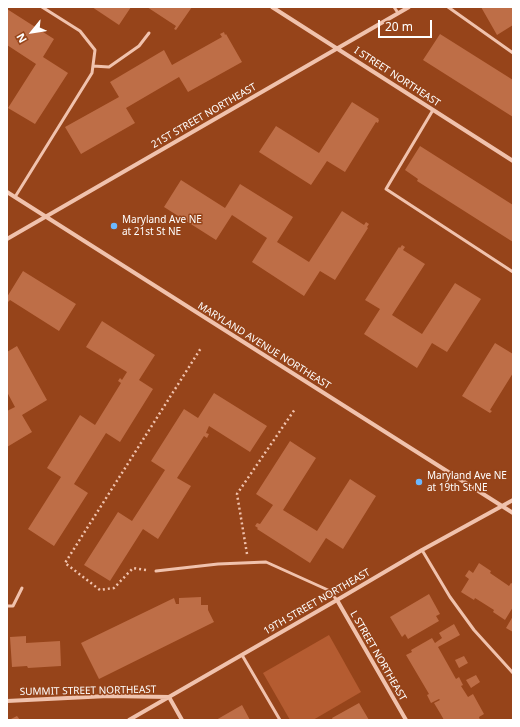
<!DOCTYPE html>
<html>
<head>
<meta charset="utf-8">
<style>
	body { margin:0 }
	#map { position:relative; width:520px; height:727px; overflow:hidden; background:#96441a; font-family:"Noto Sans",sans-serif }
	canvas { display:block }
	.frame { position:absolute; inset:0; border:8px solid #fff; pointer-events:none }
	.north { position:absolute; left:12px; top:12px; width:40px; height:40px; -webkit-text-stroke:3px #96441a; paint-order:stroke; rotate:240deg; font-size:11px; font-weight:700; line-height:16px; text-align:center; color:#fff }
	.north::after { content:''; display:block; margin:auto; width:14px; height:18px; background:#fff; clip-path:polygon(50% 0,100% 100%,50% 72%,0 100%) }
	.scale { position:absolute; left:378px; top:20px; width:54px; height:18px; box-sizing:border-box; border:2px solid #fff; border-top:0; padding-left:5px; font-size:12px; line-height:14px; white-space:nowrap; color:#fff; -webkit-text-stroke:3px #96441a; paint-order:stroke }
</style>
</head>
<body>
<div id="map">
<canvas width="520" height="727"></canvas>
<div class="frame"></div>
<div class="north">N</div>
<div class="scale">20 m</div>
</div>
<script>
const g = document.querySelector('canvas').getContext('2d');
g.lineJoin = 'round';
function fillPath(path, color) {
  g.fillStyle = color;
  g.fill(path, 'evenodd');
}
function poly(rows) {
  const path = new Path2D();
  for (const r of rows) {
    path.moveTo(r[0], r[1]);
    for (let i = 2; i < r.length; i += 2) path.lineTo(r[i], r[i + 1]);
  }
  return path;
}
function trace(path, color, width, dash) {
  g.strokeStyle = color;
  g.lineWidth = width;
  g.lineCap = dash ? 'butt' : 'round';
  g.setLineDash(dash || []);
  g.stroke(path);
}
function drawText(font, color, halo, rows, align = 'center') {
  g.font = font + ' "Noto Sans",sans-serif';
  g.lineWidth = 3;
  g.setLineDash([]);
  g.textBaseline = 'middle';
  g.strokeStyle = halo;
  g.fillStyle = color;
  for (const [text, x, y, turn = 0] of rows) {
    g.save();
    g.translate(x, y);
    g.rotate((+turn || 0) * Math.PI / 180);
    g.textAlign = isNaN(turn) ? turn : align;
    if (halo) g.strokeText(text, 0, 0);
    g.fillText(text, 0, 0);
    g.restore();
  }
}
fillPath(poly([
	[329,635,361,692,313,720,290,720,263,673]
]), '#b55c31');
fillPath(poly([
	[92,7,131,7,119,25],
	[147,7,192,7,176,30,174,29,176,26],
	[481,7,513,7,513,25,497,35],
	[7,9,54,39,43,57,68,73,35,124,8,108,36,64,7,45],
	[224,32,225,35,226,34,242,62,188,92,179,77,126,108,135,123,81,154,65,127,119,97,110,82,164,50,172,65,222,37,220,34],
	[440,34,513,80,513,117,423,60],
	[352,102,379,119,378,120,379,120,378,123,376,122,345,172,327,161,311,185,259,152,276,126,319,153],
	[420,146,513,205,513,242,417,181,418,179,405,170],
	[181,180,225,208,240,184,293,217,277,242,309,262,342,211,364,225,366,222,369,224,367,227,368,228,335,280,320,271,304,296,252,262,267,238,232,215,216,240,164,207],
	[402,245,405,247,403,250,425,264,392,315,422,334,455,283,481,299,447,352,432,343,417,368,364,334,380,309,365,300,399,247,400,248],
	[23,271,76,304,59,331,10,300,8,302,7,301,7,297],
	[102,321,155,355,139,380,153,389,120,442,106,433,74,484,88,493,54,546,28,529,61,477,47,468,80,415,95,425,121,383,118,381,120,378,122,380,127,372,86,347],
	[495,343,513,354,513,373,490,410,492,411,490,413,462,396],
	[17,346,47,400,22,415,32,432,7,447,7,411,15,407,7,392,7,352],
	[214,393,267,426,250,452,209,426,206,433,209,434,207,438,204,436,177,478,191,486,158,539,143,529,110,581,84,565,118,512,132,521,165,470,151,461,184,409,198,418],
	[290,441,316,458,283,510,317,531,350,479,376,496,343,549,326,538,310,563,257,529,258,528,255,526,257,523,260,524,273,505,256,494],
	[479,563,491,571,490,573,509,586,511,583,513,584,513,607,505,620,493,612,494,610,475,598,474,600,461,592,469,579,465,576,469,570,473,573],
	[429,594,440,614,436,616,439,621,408,639,405,634,402,637,390,617],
	[201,597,201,605,208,605,208,610,214,622,99,679,81,643,174,598,176,604,179,604,179,598],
	[513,616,513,632,506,628],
	[454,624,460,635,438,647,456,679,459,677,463,685,461,686,468,697,473,694,484,714,479,717,480,720,444,720,440,713,446,709,440,713,434,703,440,700,439,699,431,703,427,695,429,694,406,655,412,652,411,650,432,638,435,643,442,638,439,633],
	[26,636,26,643,60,641,61,666,28,668,27,666,12,667,10,637],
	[464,656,468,663,459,668,455,660],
	[476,675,480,682,471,688,466,680],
	[359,703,369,720,333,720,332,718],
	[242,705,250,720,216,720],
	[17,716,20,720,9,720]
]), '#be6e47');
trace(poly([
	[247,554,237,494,295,409],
	[146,570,133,568,114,588,100,590,65,563,201,348]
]), '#f0c2ad', 2.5, [2, 3]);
trace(poly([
	[394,7,398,13],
	[448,7,513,53],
	[93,66,109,67,139,46,149,33],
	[433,110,386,189,513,272],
	[15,197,92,73,95,50,80,31,42,7],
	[422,550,450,597,474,630,513,673],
	[156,571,218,564,266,562,328,590,337,600],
	[7,606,13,606,22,588],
	[242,655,280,720]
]), '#f0c2ad', 3);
trace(poly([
	[272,7,513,161],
	[7,192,513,513],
	[7,239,409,7],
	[337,600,406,720],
	[7,701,108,696,169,697,182,720],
	[129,720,337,600,422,550,513,500]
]), '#f0c2ad', 4);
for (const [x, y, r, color] of [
	[114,226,4,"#6cb8ff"],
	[419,482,4,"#6cb8ff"]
]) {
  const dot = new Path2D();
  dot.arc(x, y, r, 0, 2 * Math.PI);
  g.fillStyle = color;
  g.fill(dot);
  trace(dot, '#96441a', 1.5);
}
drawText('10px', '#fff', '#96441a', [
	["I STREET NORTHEAST",397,77,33],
	["21ST STREET NORTHEAST",204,116,-30],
	["MARYLAND AVENUE NORTHEAST",264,346,32],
	["19TH STREET NORTHEAST",317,602,-30],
	["L STREET NORTHEAST",378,656,60],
	["SUMMIT STREET NORTHEAST",88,691,-1]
]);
drawText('10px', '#fff', '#96441a', [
	["Maryland Ave NE",122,220],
	["at 21st St NE",122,232],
	["Maryland Ave NE",427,476],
	["at 19th St NE",427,488]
], 'left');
</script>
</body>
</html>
